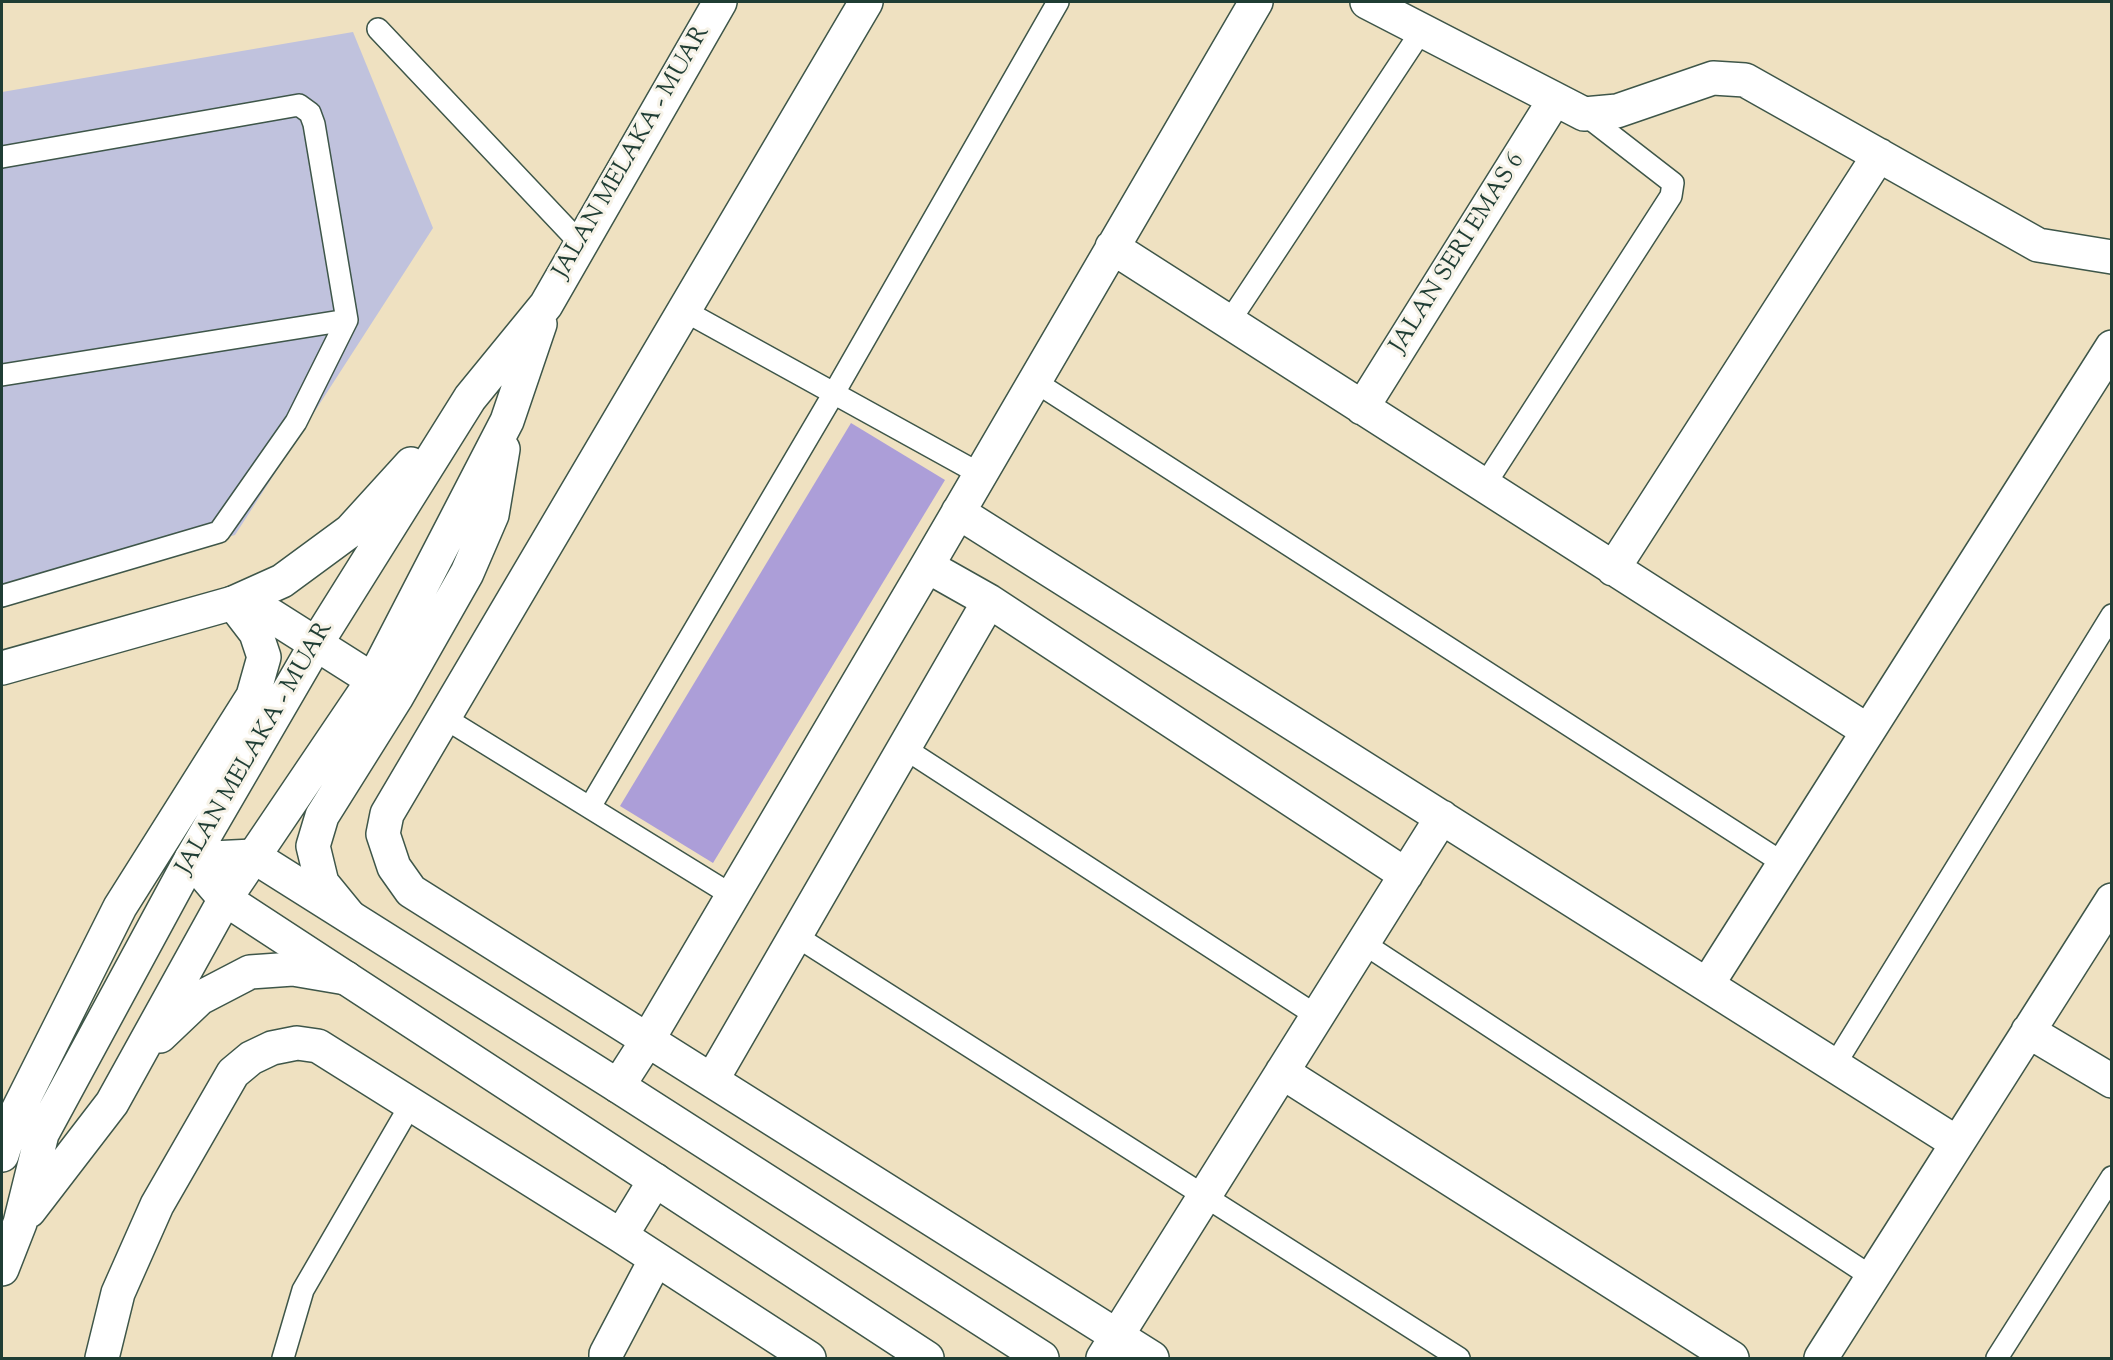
<!DOCTYPE html>
<html>
<head>
<meta charset="utf-8">
<style>
	body { margin:0 }
	#map { position:relative; width:2113px; height:1360px; overflow:hidden; background:#efe1c1; font-family:"Sorts Mill Goudy",serif }
	canvas { display:block }
	.frame { position:absolute; inset:0; border:3px solid #1f3d34; pointer-events:none }
</style>
</head>
<body>
<div id="map">
<canvas width="2113" height="1360"></canvas>
<div class="frame"></div>
</div>
<script>
const g = document.querySelector('canvas').getContext('2d');
g.lineJoin = 'round';
function fillPath(path, color) {
  g.fillStyle = color;
  g.fill(path, 'evenodd');
}
function poly(rows) {
  const path = new Path2D();
  for (const r of rows) {
    path.moveTo(r[0], r[1]);
    for (let i = 2; i < r.length; i += 2) path.lineTo(r[i], r[i + 1]);
  }
  return path;
}
function trace(path, color, width, dash) {
  g.strokeStyle = color;
  g.lineWidth = width;
  g.lineCap = dash ? 'butt' : 'round';
  g.setLineDash(dash || []);
  g.stroke(path);
}
function drawText(font, color, halo, rows, align = 'center') {
  g.font = font + ' "Sorts Mill Goudy",serif';
  g.lineWidth = 6;
  g.setLineDash([]);
  g.textBaseline = 'middle';
  g.strokeStyle = halo;
  g.fillStyle = color;
  for (const [text, x, y, turn = 0] of rows) {
    g.save();
    g.translate(x, y);
    g.rotate((+turn || 0) * Math.PI / 180);
    g.textAlign = isNaN(turn) ? turn : align;
    if (halo) g.strokeText(text, 0, 0);
    g.fillText(text, 0, 0);
    g.restore();
  }
}
fillPath(poly([
	[353,32,433,228,235,535,2,600,2,92]
]), '#c0c2dd');
fillPath(poly([
	[851,423,945,480,713,863,620,806]
]), '#ac9ed8');
const service = poly([
	[378,29,581,244],
	[2,157,299,105,310,113,314,124,347,320,296,422,219,532,2,596],
	[683,310,980,474],
	[1229,322,1422,30],
	[2,375,347,320],
	[1034,381,1783,863],
	[1484,486,1671,196,1673,183,1584,114],
	[443,717,733,896],
	[904,748,1317,1016],
	[590,807,834,393,1058,2],
	[796,936,1459,1358],
	[1363,943,1872,1277],
	[1834,1066,2112,615],
	[283,1358,303,1290,411,1104],
	[1997,1358,2112,1177]
]);
const minor = poly([
	[866,2,387,814,383,834,394,867,411,891,1152,1358],
	[1367,2,1584,114,1617,111,1713,78,1745,80,2038,245,2112,257],
	[1112,247,1868,731],
	[1362,408,1555,99],
	[958,512,1957,1143],
	[927,566,989,601,1406,875],
	[1613,569,1879,155],
	[2,668,233,603,272,616,373,680],
	[1707,985,2112,347],
	[2028,1031,2112,1081],
	[1282,1072,1732,1358],
	[712,1080,989,601],
	[618,1086,647,1041,927,566,1256,2],
	[621,1236,655,1180],
	[102,1358,118,1293,157,1205,233,1073,251,1058,272,1048,297,1043,318,1046,621,1236,809,1358],
	[606,1358,606,1354,656,1259],
	[1103,1358,1442,817],
	[1821,1358,2112,900]
]);
const tertiary = poly([
	[191,859,253,856,618,1086,1042,1358],
	[191,859,225,899,927,1358]
]);
const primary = poly([
	[349,916,322,883,313,846,322,816,396,698,467,573,492,515,503,449],
	[160,1036,200,998,250,972,293,969,346,978],
	[2,1155,14,1118,120,907,253,696,264,657,256,633,233,603,282,581,350,531,411,464],
	[29,1211,112,1103,225,899,373,680,507,421,540,324],
	[2,1269,20,1223,42,1134,191,859,316,644,470,398,546,305,720,2]
]);
trace(service, '#3e5649', 24);
trace(minor, '#3e5649', 36);
trace(tertiary, '#3e5649', 36);
trace(primary, '#3e5649', 36);
trace(service, '#fff', 21);
trace(minor, '#fff', 33);
trace(tertiary, '#fff', 33);
trace(primary, '#fff', 33);
drawText('24px', '#1f3d34', '#f7f3e8', [
	["JALAN MELAKA - MUAR",633,153,-60],
	["JALAN SERI EMAS 6",1459,254,-58],
	["JALAN MELAKA - MUAR",256,749,-60]
]);
</script>
</body>
</html>
